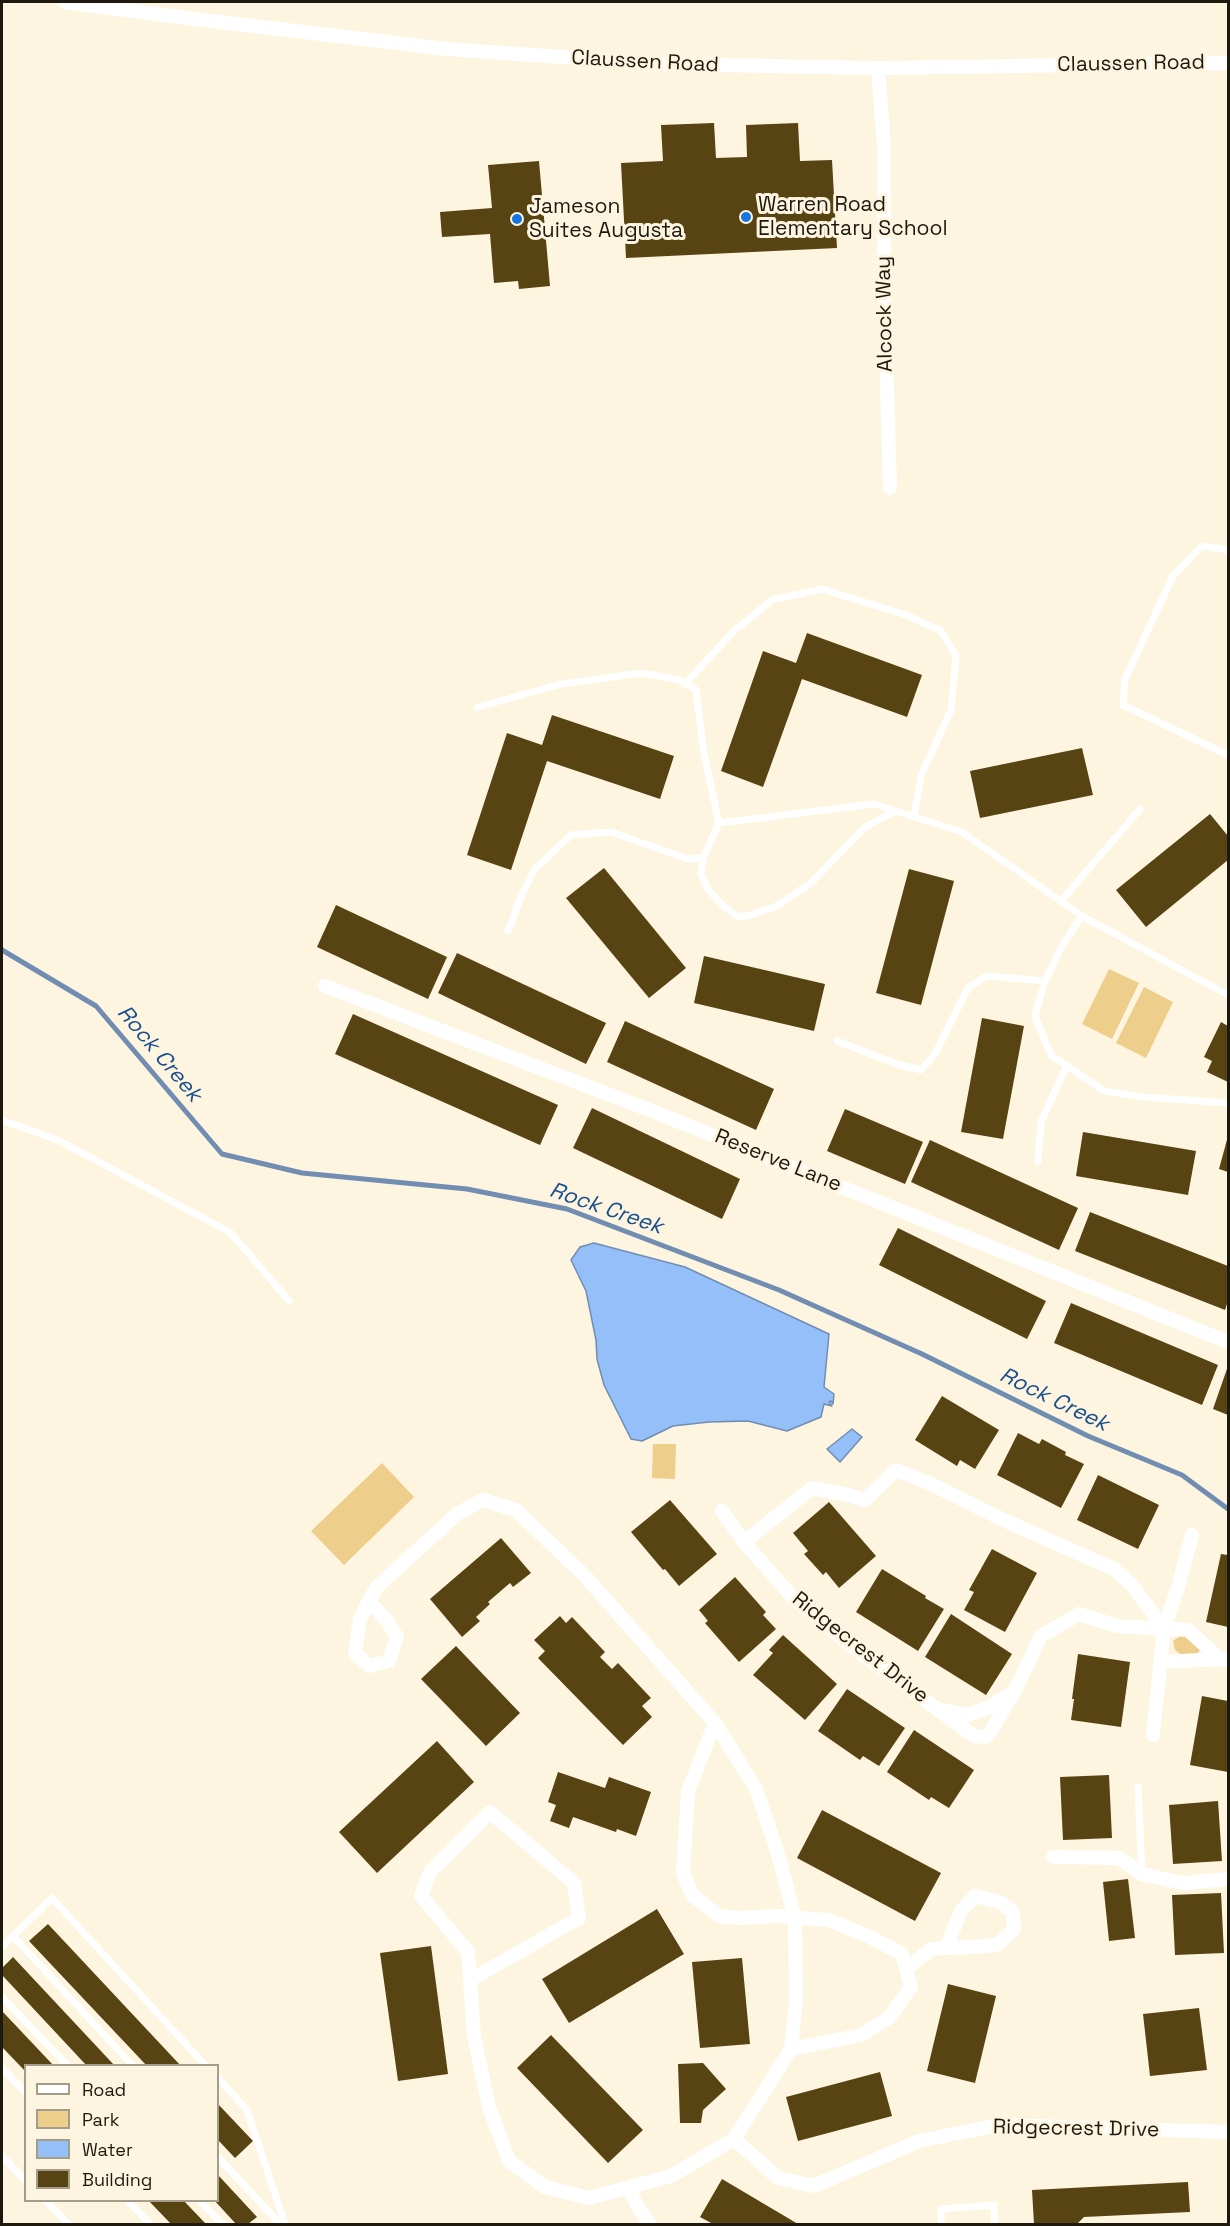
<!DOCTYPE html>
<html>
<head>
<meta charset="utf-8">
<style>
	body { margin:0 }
	#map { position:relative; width:1230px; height:2226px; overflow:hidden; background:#fef5e1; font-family:"Space Grotesk",sans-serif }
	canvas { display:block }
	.frame { position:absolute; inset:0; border:3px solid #1e190d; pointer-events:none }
	.legend { position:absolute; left:24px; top:2064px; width:195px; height:138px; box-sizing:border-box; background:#fef5e1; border:2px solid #a49d8c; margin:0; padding:8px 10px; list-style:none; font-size:18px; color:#1e190d }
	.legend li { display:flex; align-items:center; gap:12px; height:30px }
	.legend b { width:30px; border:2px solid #a49d8c }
</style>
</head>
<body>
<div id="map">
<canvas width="1230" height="2226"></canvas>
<div class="frame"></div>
<ul class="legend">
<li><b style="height:8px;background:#fff"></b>Road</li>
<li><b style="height:16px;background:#edce8b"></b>Park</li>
<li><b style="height:16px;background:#94bff8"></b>Water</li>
<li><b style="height:16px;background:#584312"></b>Building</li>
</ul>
</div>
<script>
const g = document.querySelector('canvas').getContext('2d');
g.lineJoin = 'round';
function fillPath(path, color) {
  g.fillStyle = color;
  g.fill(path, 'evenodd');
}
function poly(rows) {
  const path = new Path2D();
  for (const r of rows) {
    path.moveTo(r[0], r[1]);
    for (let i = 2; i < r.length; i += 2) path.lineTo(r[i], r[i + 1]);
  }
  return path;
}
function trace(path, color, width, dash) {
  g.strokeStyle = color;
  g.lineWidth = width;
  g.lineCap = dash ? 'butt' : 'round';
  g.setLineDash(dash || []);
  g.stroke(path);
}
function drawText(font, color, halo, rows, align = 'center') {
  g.font = font + ' "Space Grotesk",sans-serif';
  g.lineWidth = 6;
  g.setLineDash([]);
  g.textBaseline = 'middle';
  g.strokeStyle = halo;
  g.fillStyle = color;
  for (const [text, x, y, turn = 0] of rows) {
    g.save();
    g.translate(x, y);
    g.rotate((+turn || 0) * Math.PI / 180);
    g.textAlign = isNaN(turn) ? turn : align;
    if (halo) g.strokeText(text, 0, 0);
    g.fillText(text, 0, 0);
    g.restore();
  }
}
fillPath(poly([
	[1109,969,1139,983,1112,1039,1082,1024],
	[1144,987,1173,1002,1146,1058,1116,1043],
	[653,1444,676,1444,675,1479,652,1478],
	[382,1463,414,1497,344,1565,311,1531],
	[1180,1636,1186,1636,1201,1649,1197,1654,1180,1654,1175,1650,1173,1641]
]), '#edce8b');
const water = poly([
	[594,1243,685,1267,829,1334,824,1387,834,1394,833,1404,831,1401,829,1402,832,1406,824,1404,821,1417,787,1431,748,1421,709,1422,673,1426,642,1441,631,1439,604,1385,597,1359,596,1340,586,1291,571,1260,580,1247,594,1243],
	[852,1429,862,1437,840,1462,827,1449,852,1429]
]);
fillPath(water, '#94bff8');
trace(water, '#718db2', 1.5);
trace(poly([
	[2,950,96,1006,222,1154,302,1173,467,1189,567,1209,779,1290,922,1354,1088,1436,1182,1475,1228,1509]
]), '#718db2', 5);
fillPath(poly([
	[714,123,716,158,747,157,746,125,798,123,800,161,832,160,837,248,626,258,621,163,663,161,661,125],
	[539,161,550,286,519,289,518,281,494,283,490,234,442,237,440,212,492,208,488,165],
	[807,633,922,675,907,717,802,679,763,787,721,771,763,651,796,663],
	[552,715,674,756,660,799,547,761,511,870,467,855,507,733,542,745],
	[1082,748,1093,795,980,818,970,771],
	[1210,814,1228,836,1228,860,1146,927,1116,890],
	[604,868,686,968,649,998,566,898],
	[909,869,954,881,921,1005,876,993],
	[336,905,447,957,428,999,317,947],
	[457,953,606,1023,586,1064,438,993],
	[704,956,825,984,814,1031,694,1003],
	[353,1014,558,1105,540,1145,335,1054],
	[982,1018,1024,1026,1003,1139,961,1132],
	[625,1021,774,1089,756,1130,607,1062],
	[1221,1022,1228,1026,1228,1082,1207,1072,1212,1061,1204,1057],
	[592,1108,740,1179,722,1219,573,1148],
	[845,1109,923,1142,905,1184,827,1151],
	[1083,1132,1196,1151,1188,1195,1076,1176],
	[1228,1136,1228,1172,1219,1169],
	[930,1140,1078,1208,1059,1250,911,1182],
	[1090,1212,1228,1266,1228,1301,1225,1310,1075,1251],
	[898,1228,1046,1301,1027,1339,879,1265],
	[1071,1303,1218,1365,1202,1405,1054,1343],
	[1228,1366,1228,1415,1213,1409],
	[942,1396,999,1430,975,1469,960,1460,957,1466,915,1440],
	[1018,1433,1039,1444,1042,1439,1066,1452,1065,1455,1084,1464,1061,1508,997,1475],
	[1098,1475,1159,1505,1138,1549,1077,1520],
	[670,1500,717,1554,679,1586,665,1569,663,1570,631,1532],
	[829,1502,876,1556,839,1588,826,1572,823,1575,804,1554,808,1551,793,1533],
	[501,1538,531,1573,513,1587,510,1583,488,1602,490,1604,476,1617,480,1621,462,1637,430,1599],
	[992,1549,1037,1573,1005,1632,964,1610,974,1592,969,1590],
	[1221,1554,1228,1555,1228,1627,1206,1622],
	[882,1569,926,1596,925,1598,944,1609,918,1651,856,1612],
	[735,1577,766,1612,763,1615,776,1629,739,1662,705,1623,708,1621,699,1610],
	[951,1614,1012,1654,986,1695,925,1657],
	[560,1616,566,1623,572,1617,605,1652,600,1657,612,1669,618,1663,651,1698,642,1706,652,1717,623,1745,538,1658,545,1651,534,1640],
	[783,1635,837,1684,805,1720,753,1675,773,1653,769,1650],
	[456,1646,520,1713,486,1746,421,1679],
	[1078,1654,1130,1662,1121,1727,1071,1720,1074,1699,1072,1699],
	[847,1689,905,1728,879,1766,863,1756,860,1760,818,1731],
	[1202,1696,1228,1701,1228,1772,1190,1765],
	[914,1730,974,1770,949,1808,931,1797,929,1800,887,1772],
	[437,1741,474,1782,377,1873,339,1832],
	[558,1772,605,1788,609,1777,651,1792,636,1836,617,1829,616,1832,573,1817,569,1828,550,1821,556,1805,548,1802],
	[1109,1775,1112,1838,1063,1840,1060,1777],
	[1218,1801,1222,1861,1173,1864,1169,1805],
	[822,1810,941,1873,915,1921,797,1858],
	[1128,1879,1135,1938,1109,1941,1103,1882],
	[1221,1893,1224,1953,1175,1955,1172,1895],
	[657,1909,684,1954,569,2023,542,1979],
	[48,1924,181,2066,147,2066,29,1941],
	[431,1946,448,2074,398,2081,380,1953],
	[13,1957,115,2066,87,2066,2,1975,2,1968],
	[742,1958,750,2044,700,2048,692,1962],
	[948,1984,996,1996,975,2083,927,2071],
	[1199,2008,1207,2070,1150,2076,1143,2014],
	[2,2011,54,2066,26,2066,26,2072,2,2047],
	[551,2035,643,2130,608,2163,517,2068],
	[703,2063,726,2089,703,2110,701,2123,680,2123,678,2064],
	[880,2072,892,2116,798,2141,786,2097],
	[218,2104,253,2141,235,2158,218,2140],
	[218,2175,257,2217,248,2224,236,2224,214,2200,218,2200],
	[722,2179,798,2224,713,2224,700,2217],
	[1188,2182,1190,2212,1084,2217,1077,2224,1034,2224,1032,2190],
	[148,2200,183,2200,206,2224,171,2224]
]), '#584312');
trace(poly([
	[1228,550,1202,546,1173,576,1125,679,1123,705,1228,755],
	[685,684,734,631,772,600,822,589,906,615,941,631,956,656,951,710,921,776,914,816],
	[478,707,561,684,641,673,680,680,696,690,704,754,719,823,703,858,701,873,707,888,723,906,738,917,750,915,775,907,811,883,865,827,896,811],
	[719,823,874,804,962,832,1082,916,1228,995],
	[1061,901,1140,809],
	[1082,916,1063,944,1045,981,1035,1016,1051,1055,1104,1091,1144,1097,1228,1103],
	[508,931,523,892,535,869,571,835,611,832,688,859,703,858],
	[837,1041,899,1065,921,1070,935,1054,968,988,987,976,1045,981],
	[2,1120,60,1141,231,1233,289,1301],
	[1038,1162,1041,1122,1067,1065],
	[1138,1787,1142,1874],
	[13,1936,133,2066],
	[2,1947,52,1898,206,2066],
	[2,1997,68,2066],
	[2,2068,26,2093],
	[218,2078,247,2110,285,2224],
	[2,2156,26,2181],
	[218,2157,280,2224],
	[45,2200,68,2224],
	[127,2200,150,2224],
	[199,2200,222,2224],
	[941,2224,941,2209,994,2205,994,2224]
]), '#fff', 7);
trace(poly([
	[65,2,186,18,447,49,661,64,878,68,1228,63],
	[878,68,884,146,884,283,890,488],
	[325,986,647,1109,1228,1342],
	[722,1511,744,1542,794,1599,853,1647,974,1736,985,1737,990,1733,1014,1692,1041,1636,1079,1614,1117,1626,1188,1630,1220,1659,1228,1660],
	[744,1542,812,1488,849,1495,865,1500,896,1470,929,1483,1010,1523,1114,1569,1131,1584,1164,1628],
	[369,1601,387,1621,397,1637,389,1661,369,1666,355,1653,360,1619,369,1601,377,1587,457,1514,483,1500,516,1510,584,1575,715,1723,756,1789,778,1854,795,1918,796,2001,791,2049,734,2139],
	[1162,1662,1220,1659],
	[944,1710,967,1715,988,1708,1011,1693],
	[715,1723,688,1791,683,1873,692,1895,719,1916,741,1918,778,1916,829,1920,870,1937,902,1954,911,1987,890,2017,861,2035,791,2049],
	[1153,1735,1164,1628,1178,1588,1192,1535],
	[1053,1857,1119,1858,1142,1874,1183,1883,1228,1879],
	[906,1969,931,1949,946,1948,973,1947,997,1945,1014,1929,1013,1912,1000,1902,975,1896,961,1911,946,1948],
	[470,1980,579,1918,574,1883,490,1812,430,1872,421,1896,468,1952,470,1980,474,2037,489,2107,509,2161,545,2187,589,2198,671,2176,734,2139,778,2178,814,2186,919,2141,999,2125,1228,2132],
	[629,2188,636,2204,650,2224]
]), '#fff', 14);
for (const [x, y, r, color] of [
	[746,217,6,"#1476df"],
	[517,219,6,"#1476df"]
]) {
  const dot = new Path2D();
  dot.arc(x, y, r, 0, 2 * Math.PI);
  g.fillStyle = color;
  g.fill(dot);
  trace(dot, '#fef5e1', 2);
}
drawText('21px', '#1e190d', '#fef5e1', [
	["Claussen Road",645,62,3],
	["Claussen Road",1131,64,-1],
	["Alcock Way",885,314,-91],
	["Reserve Lane",778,1161,22],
	["Ridgecrest Drive",860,1648,38],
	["Ridgecrest Drive",1076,2129,1]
]);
drawText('21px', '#1e190d', '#fef5e1', [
	["Warren Road",758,205],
	["Elementary School",758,229],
	["Jameson",529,207],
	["Suites Augusta",529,231]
], 'left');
drawText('italic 22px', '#1a4f8e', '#fef5e1', [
	["Rock Creek",159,1054,50],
	["Rock Creek",606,1209,19],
	["Rock Creek",1054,1400,26]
]);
</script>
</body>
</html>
